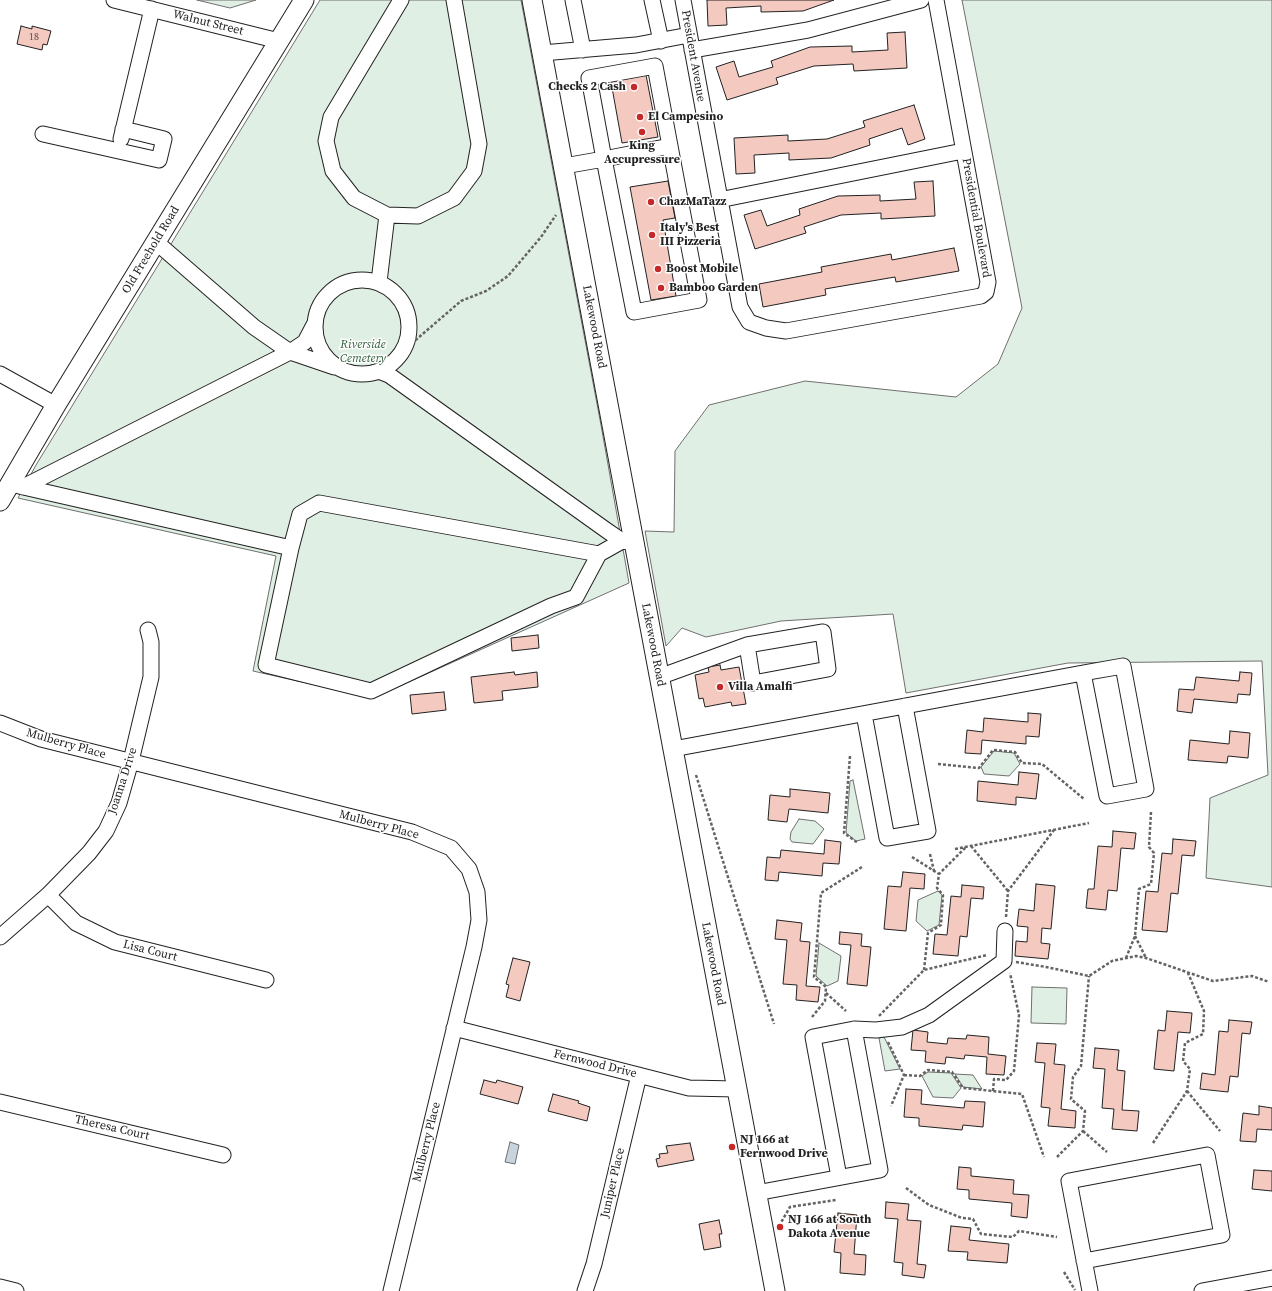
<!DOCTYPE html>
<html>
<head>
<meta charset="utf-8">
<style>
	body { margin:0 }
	canvas { display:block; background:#fff }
</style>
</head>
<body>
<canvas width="1272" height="1291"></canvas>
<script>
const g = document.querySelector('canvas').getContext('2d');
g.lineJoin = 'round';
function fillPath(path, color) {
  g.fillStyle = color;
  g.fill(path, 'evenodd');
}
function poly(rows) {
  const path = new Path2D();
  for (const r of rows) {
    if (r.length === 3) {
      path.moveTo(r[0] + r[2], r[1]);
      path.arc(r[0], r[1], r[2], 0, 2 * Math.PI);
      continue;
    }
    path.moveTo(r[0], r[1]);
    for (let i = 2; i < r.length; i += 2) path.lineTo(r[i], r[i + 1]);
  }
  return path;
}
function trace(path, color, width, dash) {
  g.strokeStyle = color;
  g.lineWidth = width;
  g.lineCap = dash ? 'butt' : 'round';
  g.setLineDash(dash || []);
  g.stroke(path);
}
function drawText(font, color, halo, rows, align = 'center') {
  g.font = font + ' "Source Serif 4",serif';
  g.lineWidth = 3;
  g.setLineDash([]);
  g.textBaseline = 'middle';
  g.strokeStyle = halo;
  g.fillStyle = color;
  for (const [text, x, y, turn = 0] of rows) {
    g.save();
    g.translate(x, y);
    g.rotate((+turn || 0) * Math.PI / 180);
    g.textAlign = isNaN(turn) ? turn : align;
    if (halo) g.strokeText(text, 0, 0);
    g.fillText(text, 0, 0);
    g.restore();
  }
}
const green = poly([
	[197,0,256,0,230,8,197,0],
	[320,0,521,0,601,425,629,583,373,698,253,671,276,556,18,498,36,465,320,0],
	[962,0,1272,0,1272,887,1206,878,1210,798,1268,775,1262,661,1068,663,906,693,893,614,781,621,706,637,682,628,666,646,645,531,674,532,675,451,709,405,805,381,956,397,998,364,1022,308,962,0],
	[994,751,1014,753,1020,764,1009,776,984,774,981,767,994,751],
	[853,780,865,839,856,841,846,833,850,781,853,780],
	[799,819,815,821,824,829,813,844,792,842,790,839,791,832,799,819],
	[938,891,942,895,939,925,927,931,916,921,918,900,938,891],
	[819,943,841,956,838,981,827,986,816,976,819,943],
	[1032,987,1067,988,1066,1024,1031,1023,1032,987],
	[884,1037,900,1069,885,1071,879,1038,884,1037],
	[928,1072,951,1073,961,1088,953,1098,933,1097,922,1076,928,1072],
	[955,1074,973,1075,982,1089,963,1087,955,1074]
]);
fillPath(green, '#e0efe3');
trace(green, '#6f6f6f', 1);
const water = poly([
	[510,1142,519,1145,515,1164,505,1162,510,1142]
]);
fillPath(water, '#c7d3dd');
trace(water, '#6f6f6f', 1);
const building = poly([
	[707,0,834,0,803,11,761,12,761,6,726,8,727,25,708,26,707,0],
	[21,26,32,29,32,26,51,31,47,45,43,44,42,50,17,44,21,26],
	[905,32,907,68,854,71,853,64,814,66,776,78,778,84,727,100,716,67,734,61,739,77,773,67,771,61,810,47,852,46,852,52,888,50,887,33,905,32],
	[646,75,658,137,622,143,611,82,646,75],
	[914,105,925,139,908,145,902,128,869,139,870,145,831,158,789,160,789,153,754,155,755,173,736,174,734,138,788,135,788,141,827,139,865,127,863,121,914,105],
	[668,181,675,218,663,220,676,296,651,300,630,187,668,181],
	[933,181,935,216,881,219,881,213,841,215,804,227,806,233,755,249,744,215,761,210,767,226,800,215,799,209,838,196,880,195,880,201,916,199,914,182,933,181],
	[954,248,959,271,896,282,895,277,825,289,826,295,763,307,759,284,822,272,821,267,891,254,892,260,954,248],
	[538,635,539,648,512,651,511,638,538,635],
	[720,665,721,670,739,667,746,704,732,706,731,702,705,707,703,698,699,699,695,675,709,672,708,667,720,665],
	[514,672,515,675,537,672,538,687,502,691,503,700,474,703,471,677,514,672],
	[1240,672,1252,673,1250,695,1238,694,1237,703,1194,699,1192,713,1177,711,1179,689,1194,690,1196,677,1239,681,1240,672],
	[444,692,446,710,412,714,410,695,444,692],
	[1028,713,1041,714,1039,737,1026,736,1026,744,982,740,981,754,965,753,967,730,983,732,984,718,1028,722,1028,713],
	[1230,731,1250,733,1248,758,1228,756,1227,763,1188,760,1190,740,1229,744,1230,731],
	[1019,772,1039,774,1036,799,1016,797,1016,805,977,801,978,781,1018,785,1019,772],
	[790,789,830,793,828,813,789,809,787,822,768,820,770,795,790,797,790,789],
	[1113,831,1136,833,1134,849,1121,848,1117,891,1108,890,1106,910,1086,908,1088,889,1094,889,1098,846,1112,847,1113,831],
	[1173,839,1196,841,1194,856,1182,855,1178,894,1171,893,1167,932,1142,930,1146,891,1158,892,1162,853,1172,854,1173,839],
	[825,840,841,842,839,864,823,863,822,876,779,872,778,881,765,880,767,857,780,858,781,850,824,854,825,840],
	[903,872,925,874,924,889,910,888,906,931,884,929,888,886,901,887,903,872],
	[1036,884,1055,886,1051,929,1042,928,1041,943,1050,944,1048,959,1015,956,1016,941,1027,942,1028,927,1017,926,1019,909,1034,911,1036,884],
	[962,885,984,887,983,899,971,898,967,937,960,936,958,956,933,954,935,934,947,935,951,896,961,897,962,885],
	[777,920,802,923,800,941,810,942,806,986,820,987,818,1002,796,1000,797,985,783,984,787,940,775,939,777,920],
	[840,932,862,934,861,946,871,947,867,986,847,984,851,945,839,944,840,932],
	[513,958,530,962,520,1001,506,997,509,985,506,984,513,958],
	[1167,1011,1192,1013,1190,1033,1178,1032,1174,1071,1154,1069,1158,1030,1165,1031,1167,1011],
	[1229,1020,1252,1022,1250,1034,1242,1033,1238,1077,1230,1076,1228,1092,1200,1089,1202,1073,1215,1075,1219,1031,1228,1032,1229,1020],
	[913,1030,928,1032,927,1042,947,1044,948,1038,966,1039,967,1035,989,1037,988,1054,1006,1056,1004,1075,986,1074,987,1057,965,1055,964,1059,946,1057,945,1064,925,1062,926,1051,911,1050,913,1030],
	[1037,1043,1056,1044,1054,1064,1065,1065,1061,1109,1076,1111,1075,1128,1048,1126,1050,1108,1041,1107,1045,1063,1035,1062,1037,1043],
	[1095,1048,1119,1050,1117,1070,1125,1071,1122,1110,1139,1111,1137,1131,1112,1129,1114,1109,1102,1108,1105,1069,1093,1068,1095,1048],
	[484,1080,496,1083,497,1080,523,1087,518,1104,480,1094,484,1080],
	[906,1089,922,1090,921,1104,964,1108,965,1101,985,1102,983,1127,963,1125,962,1130,919,1126,919,1118,904,1117,906,1089],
	[553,1094,579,1101,578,1103,590,1107,587,1121,548,1111,553,1094],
	[1259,1106,1272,1108,1272,1130,1257,1129,1256,1142,1240,1141,1243,1113,1259,1115,1259,1106],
	[690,1143,694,1160,658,1167,656,1159,660,1158,659,1154,668,1153,666,1146,690,1143],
	[959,1167,971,1168,971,1176,1014,1180,1013,1194,1029,1195,1027,1218,1011,1216,1012,1203,969,1199,969,1190,957,1189,959,1167],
	[1254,1170,1272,1171,1272,1191,1252,1189,1254,1170],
	[886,1202,909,1204,907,1220,921,1221,917,1264,926,1265,924,1278,902,1275,903,1263,894,1262,898,1219,885,1218,886,1202],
	[838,1213,857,1215,854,1254,866,1255,865,1275,840,1273,841,1253,834,1252,838,1213],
	[719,1220,722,1234,719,1234,721,1247,704,1250,699,1224,719,1220],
	[951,1226,971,1228,969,1240,1009,1244,1007,1263,967,1260,968,1252,948,1251,951,1226]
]);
fillPath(building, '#f3c9c0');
trace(building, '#222', 1);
const minor = poly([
	[114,0,279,41],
	[401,0,331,117,326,141,333,171,354,198,387,215,418,216,454,198,474,171,479,144,454,0],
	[573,0,583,50],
	[652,0,661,41],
	[683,0,740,307,749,322,766,328,786,331,981,296,986,292,988,282,936,0],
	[692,50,808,30,921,0],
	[542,53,636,45,689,35],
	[43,134,159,160,164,139,123,129],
	[121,139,152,9],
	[564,166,604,159,670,146,655,66,589,78,604,159,634,312,699,300,670,146],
	[719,200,963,151],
	[156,242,254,327,290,352,334,367],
	[362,327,47],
	[379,282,387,215],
	[379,371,389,375,606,530,622,541,631,542],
	[0,374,56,405],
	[19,486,291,548],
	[23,487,290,352,305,342,315,323],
	[599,554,319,503,300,514,291,548,266,665,371,691,551,606,576,597,599,554,622,541],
	[659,677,747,645,823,632,828,669,753,683,747,645],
	[864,714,887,838,928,831,905,706],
	[0,723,41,739,412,832,451,848,469,869,477,892,479,920,474,947,391,1291],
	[673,749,905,706,1083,673,1123,666,1146,789,1107,796,1083,673],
	[48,895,76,923,115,942,266,980],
	[0,937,48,895,89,853,106,831,119,803,131,761,151,677,151,642,148,630],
	[454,1028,689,1088,736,1089],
	[854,1029,876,1030,902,1027,929,1015,1004,961,1005,931],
	[0,1102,223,1155],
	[756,1193,880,1170,854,1029,813,1037,839,1177],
	[1084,1261,1222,1235,1207,1155,1069,1181,1090,1291],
	[0,1287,16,1291],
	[585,1291,594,1264,639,1075],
	[1202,1291,1272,1278]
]);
const major = poly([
	[532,0,775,1291],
	[0,501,56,405,304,0]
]);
trace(minor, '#222', 17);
trace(major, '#222', 21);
trace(poly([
	[404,350,461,301,486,291,508,276,541,237,556,215],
	[850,756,844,833,858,843],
	[938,764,979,768,993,750,1015,752,1022,763,1042,764,1084,799],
	[696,775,774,1024],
	[971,846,1008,891],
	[955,849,1089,823],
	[930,854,934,871],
	[912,857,939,874],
	[1006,917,1008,891,1054,830],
	[1135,936,1146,958],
	[1126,958,1135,936,1139,889,1151,884,1154,853,1149,847,1151,812],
	[1016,962,1046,967,1089,976,1112,961,1136,956,1146,958,1213,981,1252,976,1269,982],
	[924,970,928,933,941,925,943,895,937,888,939,874,966,847],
	[826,993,846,1011],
	[879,1016,924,970,987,955],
	[812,1017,825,1001,826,987,814,977,821,893,862,867],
	[888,1042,904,1075,891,1106],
	[904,1075,920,1076,928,1070,952,1072,963,1088,1022,1094,1044,1157],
	[993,1091,994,1079,1006,1080,1014,1071,1019,1015,1010,973],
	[1187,1091,1220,1131],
	[1083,1131,1107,1152],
	[1153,1143,1187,1091,1190,1069,1183,1061,1185,1043,1203,1034,1204,1011,1188,973],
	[1057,1157,1083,1131,1085,1111,1071,1099,1073,1077,1081,1066,1089,976],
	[906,1188,929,1205,962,1218,973,1219,981,1234,1013,1237,1019,1231,1057,1237],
	[779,1226,790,1207,836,1200],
	[1064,1272,1075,1290]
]), '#646464', 2.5, [3, 2]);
trace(minor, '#fff', 15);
trace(major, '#fff', 19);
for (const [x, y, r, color] of [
	[634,87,4,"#c62828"],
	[640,117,4,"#c62828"],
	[642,132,4,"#c62828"],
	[651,202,4,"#c62828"],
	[652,235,4,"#c62828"],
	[658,269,4,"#c62828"],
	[661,288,4,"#c62828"],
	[720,687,4,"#c62828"],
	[732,1147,4,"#c62828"],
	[780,1227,4,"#c62828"]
]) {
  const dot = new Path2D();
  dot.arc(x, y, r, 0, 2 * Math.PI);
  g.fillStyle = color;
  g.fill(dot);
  trace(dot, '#fff', 1.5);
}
drawText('10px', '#564c4a', null, [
	["18",34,37]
]);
drawText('12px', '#222', '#fff', [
	["Walnut Street",208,23,14],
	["President Avenue",693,56,80],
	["Presidential Boulevard",976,218,80],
	["Old Freehold Road",151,250,-59],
	["Lakewood Road",594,327,79],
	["Lakewood Road",653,645,79],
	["Mulberry Place",66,744,16],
	["Joanna Drive",123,781,-72],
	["Mulberry Place",379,825,15],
	["Lisa Court",150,951,14],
	["Lakewood Road",713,964,79],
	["Fernwood Drive",595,1064,14],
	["Theresa Court",112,1128,13],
	["Mulberry Place",427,1142,-76],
	["Juniper Place",613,1183,-77]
]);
drawText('bold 12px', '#222', '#fff', [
	["Checks 2 Cash",626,87,"right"],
	["El Campesino",648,117],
	["King",642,146,"center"],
	["Accupressure",642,160,"center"],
	["ChazMaTazz",659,202],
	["Italy's Best",660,228],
	["III Pizzeria",660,242],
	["Boost Mobile",666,269],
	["Bamboo Garden",669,288],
	["Villa Amalfi",728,687],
	["NJ 166 at",740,1140],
	["Fernwood Drive",740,1154],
	["NJ 166 at South",788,1220],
	["Dakota Avenue",788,1234]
], 'left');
drawText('italic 12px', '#2f5e38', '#fff', [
	["Riverside",363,345],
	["Cemetery",363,359]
]);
</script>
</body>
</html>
